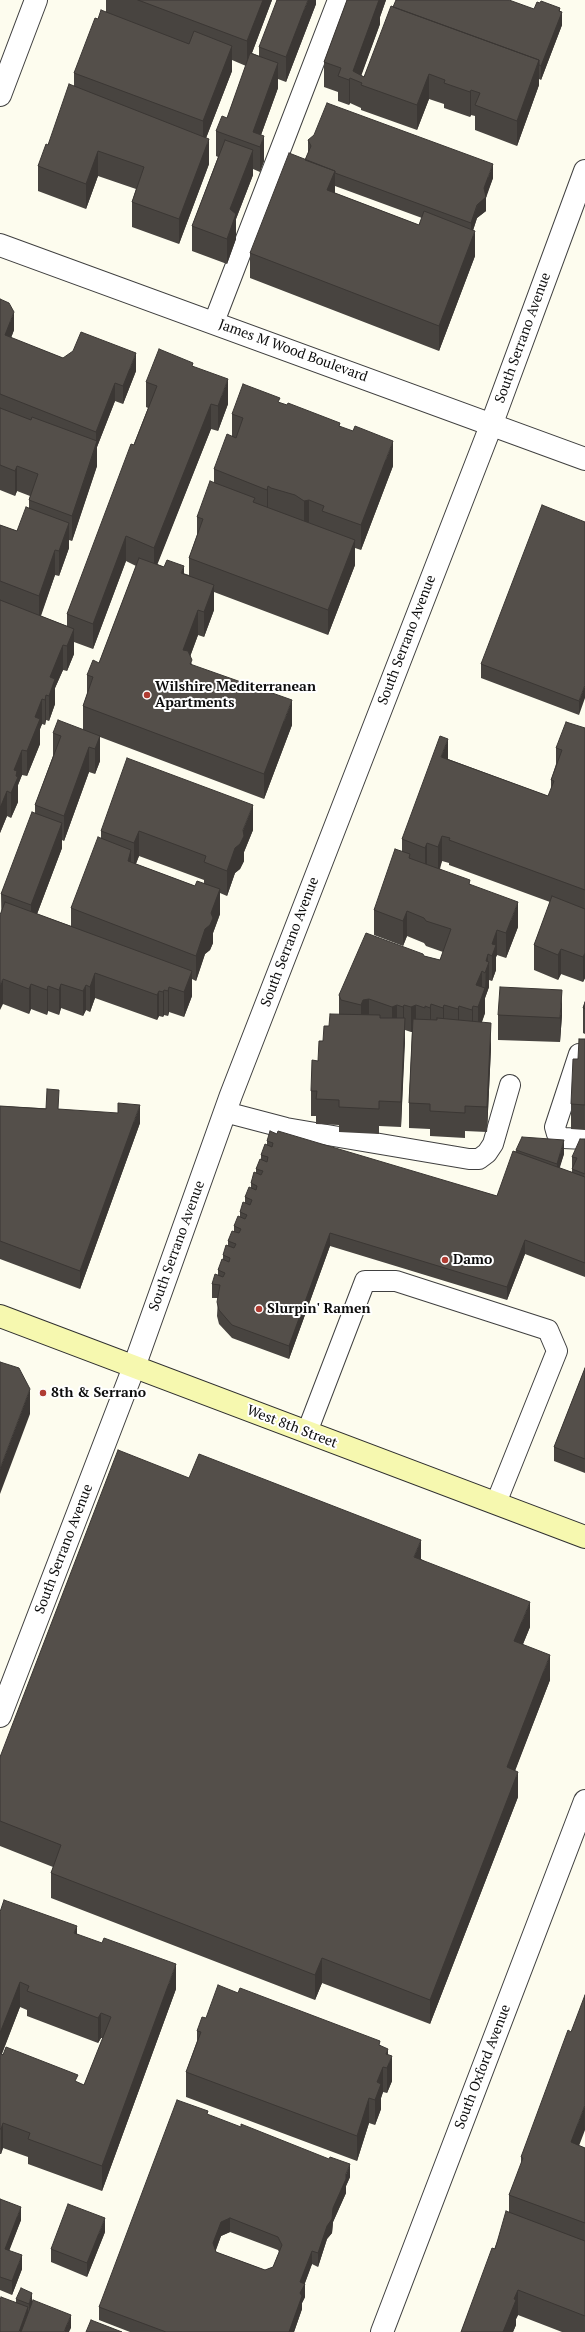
<!DOCTYPE html>
<html>
<head>
<meta charset="utf-8">
<style>
	body { margin:0 }
	canvas { display:block; background:#fdfcee }
</style>
</head>
<body>
<canvas width="585" height="2332"></canvas>
<script>
const g = document.querySelector('canvas').getContext('2d');
g.lineJoin = 'round';
function poly(rows) {
  const path = new Path2D();
  for (const r of rows) {
    path.moveTo(r[0], r[1]);
    for (let i = 2; i < r.length; i += 2) path.lineTo(r[i], r[i + 1]);
  }
  return path;
}
function trace(path, color, width, dash) {
  g.strokeStyle = color;
  g.lineWidth = width;
  g.lineCap = dash ? 'butt' : 'round';
  g.setLineDash(dash || []);
  g.stroke(path);
}
function fillPath(path, color) {
  g.fillStyle = color;
  g.fill(path, 'evenodd');
}
function drawText(font, color, halo, rows, align = 'center') {
  g.font = font + ' "PT Serif",serif';
  g.lineWidth = 4;
  g.setLineDash([]);
  g.textBaseline = 'middle';
  g.strokeStyle = halo;
  g.fillStyle = color;
  for (const [text, x, y, turn = 0] of rows) {
    g.save();
    g.translate(x, y);
    g.rotate((+turn || 0) * Math.PI / 180);
    g.textAlign = isNaN(turn) ? turn : align;
    if (halo) g.strokeText(text, 0, 0);
    g.fillText(text, 0, 0);
    g.restore();
  }
}
const service = poly([
	[214,322,338,0],
	[579,1054,555,1127,557,1134,563,1138,585,1139],
	[225,1112,286,1128,469,1159,479,1159,487,1153,493,1144,510,1085],
	[307,1432,365,1281,396,1281,548,1330,557,1351,496,1503]
]);
const minor = poly([
	[0,95,36,0],
	[0,1716,134,1367,231,1095,492,423,585,171],
	[382,2332,585,1801]
]);
const tertiary = poly([
	[0,245,585,459]
]);
const secondary = poly([
	[0,1316,585,1537]
]);
trace(service, '#404040', 22);
trace(minor, '#404040', 24);
trace(tertiary, '#404040', 24);
trace(secondary, '#2f2f2f', 24);
trace(service, '#fff', 20);
trace(minor, '#fff', 22);
trace(tertiary, '#fff', 22);
trace(secondary, '#f6f8af', 22);
fillPath(poly([
	[106,0,272,0,252,53,259,56,259,47,316,0,316,4,286,82,278,79,278,88,261,135,264,161,260,172,253,169,253,175,236,219,236,239,227,264,192,251,192,226,218,157,216,156,216,131,227,118,246,66,232,60,232,71,206,138,209,164,179,244,132,227,132,202,136,189,98,176,86,209,38,191,38,166,48,145,74,87,74,73,98,19,106,12],
	[347,0,386,0,380,17,380,24,361,75,364,77,393,7,534,9,560,11,562,25,541,80,539,79,539,85,517,146,475,130,475,116,471,115,470,117,444,108,444,104,429,99,417,130,361,110,361,108,350,103,349,105,338,101,338,92,324,87,324,62],
	[308,140,493,178,486,196,486,211,477,218,473,230,475,256,439,351,250,278,250,253,305,160,308,153],
	[335,186,422,218,419,225,335,193],
	[0,299,14,330,11,338,63,358,136,371,123,404,115,401,97,447,97,466,72,541,69,540,69,548,59,576,55,575,41,616,67,626,67,614,148,408,146,407,146,382,193,366,228,404,218,431,211,429,157,564,164,567,189,575,189,558,197,535,197,517,214,482,214,469,232,436,232,414,280,403,340,426,393,466,361,550,355,548,355,565,328,635,214,592,214,610,204,637,198,635,190,657,192,665,292,725,264,799,100,737,100,761,95,774,89,772,64,841,62,840,62,848,37,914,71,926,71,908,101,838,101,831,253,830,244,852,244,861,240,869,235,873,227,896,220,893,220,914,213,933,213,943,210,950,205,954,196,981,192,979,192,996,184,1017,169,1012,168,1016,164,1015,163,1017,159,1016,157,1020,95,998,90,1012,86,1010,83,1016,61,1008,59,1015,48,1011,47,1015,31,1009,29,1014,3,1004,1,894,35,813,35,805,53,756,53,733,83,730,83,706,87,694,87,675,99,663,136,566,126,561,93,649,74,642,74,654,67,671,63,670,55,688,55,704,49,721,46,720,45,725,42,724,40,729,40,744,27,776,22,775,18,785,18,802,11,818,7,816,0,833,0,525,17,531,29,508,29,500,30,496,17,491,15,496,0,490],
	[139,856,204,880,204,883,195,886,136,864],
	[585,522,579,715,481,678,481,664],
	[585,728,585,978,583,982,561,974,558,980,534,970,534,945,550,902,449,865,449,863,442,861,440,869,470,884,518,927,506,958,497,955,496,957,496,970,492,981,489,980,489,987,485,998,485,1013,482,1022,491,1048,487,1132,465,1131,465,1138,430,1136,430,1129,409,1128,409,1103,412,1032,411,1032,405,1030,401,1127,379,1126,379,1134,339,1132,339,1125,316,1124,316,1116,311,1116,311,1091,323,1041,329,1026,339,1015,339,995,424,956,440,960,443,952,426,946,424,943,407,936,403,946,374,935,374,910,402,852,402,839,448,759,548,796,551,790,551,780,556,764,556,748],
	[585,1002,585,1034,583,1033,583,1008],
	[498,1015,562,1015,560,1042,498,1040],
	[585,1039,585,1130,571,1129,571,1104,578,1059],
	[0,1106,59,1109,140,1123,80,1289,0,1259],
	[277,1134,497,1196,516,1150,564,1154,559,1168,572,1172,572,1157,585,1139,585,1277,525,1254,507,1300,330,1246,289,1359,232,1338,219,1324,217,1316,218,1298,212,1298,212,1284,218,1275,218,1270,223,1260,223,1255,228,1246,228,1241,234,1231,234,1226,240,1217,240,1212,245,1203,245,1197,251,1188,251,1183,256,1173,256,1169,261,1159,261,1155,267,1145,267,1141],
	[585,1368,585,1473,554,1461,554,1447],
	[189,1478,421,1559,530,1627,523,1644,550,1680,515,1770,518,1797,430,2024,322,1983,315,2000,51,1898,51,1873,53,1867,0,1846,0,1757],
	[0,1912,77,1934,176,1989,102,2191,28,2164,28,2157,3,2148,1,2154,0,2154],
	[20,2007,27,2010,27,2016,98,2043,101,2038,103,2038,84,2085,2,2054],
	[206,2018,380,2045,388,2055,392,2081,387,2093,383,2092,381,2098,381,2109,375,2125,369,2123,357,2161,186,2097,186,2072,197,2041,197,2031],
	[571,2032,579,2146,585,2148,585,2332,562,2332,518,2315,516,2319,516,2325,513,2332,461,2332,509,2212,509,2195,521,2165,521,2157],
	[208,2115,350,2177,346,2186,346,2193,333,2222,332,2233,327,2239,318,2267,312,2264,305,2283,305,2297,302,2303,302,2309,294,2332,130,2332,99,2320,99,2307],
	[230,2232,278,2250,279,2252,273,2267,265,2270,216,2252,216,2250,221,2236],
	[0,2199,21,2220,9,2250,22,2269,12,2295,0,2290],
	[105,2232,87,2277,51,2262,51,2249],
	[16,2299,32,2303,71,2328,0,2332,16,2302]
]), '#484440');
fillPath(poly([
	[263,0,272,0,247,66,247,41],
	[308,0,316,0,316,4,286,82,286,57],
	[379,0,386,0,380,17,380,24,359,82,353,71],
	[560,8,560,17,562,12,562,25,541,80,541,66],
	[232,46,232,71,203,146,203,121],
	[539,60,539,85,517,146,517,121],
	[278,63,278,88,257,146,253,132],
	[429,74,429,99,417,130,417,105],
	[350,78,350,103,349,105,349,80],
	[471,90,471,115,470,117,470,92],
	[264,136,264,161,260,172,260,147],
	[209,139,209,164,179,244,179,219],
	[253,150,253,175,236,219,236,239,227,264,227,239,230,209],
	[98,151,98,176,86,209,86,184],
	[493,164,493,178,486,198,486,197,486,211,477,218,471,237,471,223],
	[335,171,335,196,327,190],
	[475,231,475,256,439,351,439,326],
	[14,312,14,330,5,353,5,335],
	[136,353,136,371,123,404,123,386],
	[228,379,228,404,218,431,218,406],
	[115,383,115,401,97,447,97,466,72,541,72,516,96,445,96,432],
	[211,404,211,429,154,573,154,548],
	[393,441,393,466,361,550,361,525],
	[17,466,17,491,15,496,15,471],
	[268,486,268,511,267,515,267,490],
	[309,500,309,525,304,526,304,501],
	[69,523,69,548,59,576,59,551],
	[126,536,126,561,93,649,93,624],
	[355,540,355,565,328,635,328,610],
	[55,550,55,575,39,620,39,596],
	[184,566,184,591,181,573],
	[214,585,214,610,204,637,204,612],
	[198,610,198,635,183,675,183,650],
	[74,629,74,654,67,671,67,646],
	[63,645,63,670,55,688,55,704,49,721,49,696,50,677],
	[585,685,585,698,579,715,579,701],
	[46,695,46,720,45,725,45,700],
	[42,699,42,724,40,729,40,744,27,776,27,751,35,717],
	[292,700,292,725,264,799,264,774],
	[100,736,100,761,95,774,95,749],
	[448,739,448,764,441,757],
	[89,747,89,772,64,841,64,816],
	[22,750,22,775,18,785,18,802,11,818,11,793,14,770],
	[7,791,7,816,0,833,0,808],
	[253,805,253,830,244,852,244,861,240,869,235,873,227,896,227,871,235,848,243,830],
	[62,823,62,848,31,930,31,905],
	[139,831,139,856,134,868,134,843],
	[442,836,442,861,438,872,438,847],
	[427,843,427,868,425,873,425,848],
	[131,850,131,875,128,861],
	[220,889,220,914,213,933,213,943,210,950,205,954,196,981,196,956,205,929],
	[518,902,518,927,506,958,506,933],
	[407,911,407,936,403,946,403,921],
	[497,930,497,955,496,957,496,970,492,981,492,944],
	[561,949,561,974,558,980,558,955],
	[585,953,585,978,583,982,583,957],
	[488,954,488,966,489,962,489,987,485,998,486,961],
	[192,971,192,996,184,1017,184,992],
	[482,971,482,996,476,985],
	[95,973,95,998,90,1012,90,987],
	[3,979,3,1004,0,1010,0,985],
	[31,984,31,1009,29,1014,29,989],
	[61,984,61,1008,59,1015,59,990],
	[86,985,86,1010,83,1016,83,991],
	[48,986,48,1011,47,1015,47,990],
	[169,987,169,1012,168,1016,168,991],
	[485,988,485,1013,478,1032,478,1007],
	[164,990,164,1015,163,1017,163,992],
	[562,990,562,1015,560,1042,560,1018],
	[159,991,159,1016,157,1020,157,995],
	[369,999,369,1024,361,1030,361,1005,363,1000],
	[431,1004,431,1029,430,1033,430,1008],
	[397,1005,397,1030,392,1032,392,1007],
	[404,1005,404,1030,403,1032,403,1007],
	[416,1005,416,1030,411,1032,411,1007],
	[444,1005,444,1030,443,1033,443,1008],
	[459,1006,459,1030,458,1034,458,1009],
	[473,1006,473,1031,472,1035,472,1010],
	[405,1018,405,1043,401,1127,401,1102],
	[491,1023,491,1048,487,1132,487,1107],
	[140,1105,140,1123,80,1289,80,1271],
	[564,1140,564,1154,557,1177,557,1164],
	[330,1233,330,1246,289,1359,289,1346],
	[525,1240,525,1254,507,1300,507,1287],
	[30,1389,30,1414,0,1494,0,1469],
	[421,1540,421,1565,414,1557],
	[530,1602,530,1627,514,1666,514,1641],
	[550,1655,550,1680,507,1792,507,1767],
	[518,1772,518,1797,430,2024,430,2000],
	[77,1926,77,1951,74,1933],
	[322,1958,322,1983,315,2000,315,1975],
	[176,1964,176,1989,102,2191,102,2166],
	[20,1982,20,2007,0,2058,0,2033],
	[101,2013,101,2038,98,2043,98,2018],
	[388,2049,388,2065,392,2056,392,2081,387,2093,387,2068,386,2054],
	[383,2067,383,2092,381,2098,381,2109,375,2125,375,2100,377,2082],
	[369,2098,369,2123,357,2161,357,2136],
	[585,2105,585,2130,571,2167,571,2142],
	[3,2123,3,2148,1,2154,1,2129],
	[350,2164,350,2177,346,2186,346,2193,333,2222,332,2233,327,2239,318,2267,318,2253,333,2208],
	[21,2207,21,2220,5,2262,5,2249],
	[105,2218,105,2232,87,2277,87,2263],
	[230,2218,230,2232,221,2236,213,2257,213,2243,221,2222],
	[312,2251,312,2264,303,2288,305,2284,305,2297,302,2303,302,2309,294,2332,289,2332,300,2282],
	[22,2255,22,2269,12,2295,12,2281],
	[518,2290,518,2315,516,2319,516,2325,513,2332,503,2332,514,2299],
	[32,2293,32,2306,29,2317,29,2304],
	[28,2307,28,2320,24,2332,19,2332],
	[71,2315,71,2328,69,2332,64,2332]
]), '#3b3734');
const building = poly([
	[138,0,263,0,247,41,138,0],
	[277,0,308,0,286,57,259,47,277,0],
	[347,0,379,0,353,71,364,77,391,6,539,60,517,121,475,105,480,93,471,90,470,92,444,83,445,80,429,74,417,105,361,85,362,83,350,78,349,80,338,76,341,68,324,62,347,0],
	[396,0,509,0,534,9,537,2,540,3,541,1,560,8,559,11,562,12,541,66,539,65,539,60,393,7,396,0],
	[101,10,189,44,194,31,232,46,203,121,74,73,95,18,98,19,101,10],
	[250,53,278,63,253,132,264,136,260,147,216,131,222,116,227,118,250,53],
	[69,84,209,139,179,219,132,202,144,167,98,151,86,184,38,166,46,144,48,145,69,84],
	[327,103,493,164,484,188,486,197,477,205,471,223,335,173,335,171,305,160,311,146,308,140,314,135,327,103],
	[225,140,253,150,230,209,236,214,227,239,192,226,225,140],
	[289,153,335,171,327,190,419,225,424,211,475,231,439,326,250,253,289,153],
	[0,299,9,303,14,312,5,335,63,358,73,351,81,332,136,353,123,386,115,383,96,432,0,394,0,299],
	[159,349,193,363,192,366,228,379,218,406,211,404,154,548,126,536,93,624,67,614,131,444,134,445,157,386,146,382,159,349],
	[243,384,280,398,278,402,287,405,288,403,340,423,339,426,353,431,355,426,393,441,361,525,322,511,324,506,309,500,304,501,295,495,271,488,268,486,267,490,214,469,227,434,236,438,243,418,232,414,243,384],
	[0,408,31,420,32,417,97,441,72,516,29,500,38,474,17,466,15,471,0,465,0,408],
	[210,481,255,498,253,502,355,540,328,610,189,558,203,519,197,517,210,481],
	[542,505,585,522,585,685,579,701,481,664,542,505],
	[26,507,69,523,59,551,55,550,39,596,0,581,0,525,17,531,26,507],
	[139,558,164,567,167,560,184,566,181,573,214,585,204,612,198,610,183,650,188,651,192,660,190,664,292,700,264,774,83,706,93,677,87,675,93,660,99,663,139,558],
	[0,600,74,629,67,646,63,645,50,677,55,679,49,696,46,695,45,700,42,699,35,717,40,719,27,751,22,750,14,770,17,771,16,776,18,777,11,793,7,791,0,808,0,600],
	[58,720,100,736,95,749,89,747,64,816,35,805,61,736,53,733,58,720],
	[566,722,585,728,585,890,449,840,450,838,442,836,438,847,427,843,425,848,402,839,440,736,448,739,441,757,548,796,554,781,551,780,562,750,556,748,566,722],
	[127,758,253,805,243,830,244,836,240,844,235,848,227,871,204,862,206,856,139,831,134,843,101,831,127,758],
	[32,812,62,823,31,905,1,894,32,812],
	[98,837,131,850,128,861,195,886,197,881,220,889,211,913,213,918,210,925,205,929,196,956,71,908,98,837],
	[395,849,410,854,409,858,470,880,469,884,518,902,506,933,497,930,492,944,496,945,492,956,488,954,486,961,489,962,485,973,482,971,476,985,485,988,478,1007,473,1006,472,1010,459,1006,458,1009,444,1005,443,1008,431,1004,430,1008,425,1006,425,1008,416,1005,411,1007,404,1005,403,1007,397,1005,392,1007,369,999,363,1000,361,1005,341,1000,339,995,366,933,423,954,424,956,440,960,451,929,426,921,424,918,407,911,403,921,374,910,395,849],
	[552,896,585,909,585,953,583,957,561,949,558,955,534,945,552,896],
	[5,902,192,971,184,992,169,987,168,991,164,990,163,992,159,991,157,995,95,973,90,987,86,985,83,991,61,984,59,990,48,986,47,990,31,984,29,989,3,979,0,985,0,915,5,902],
	[500,987,562,990,560,1018,498,1015,500,987],
	[585,1002,585,1009,583,1008,585,1002],
	[330,1014,380,1015,380,1018,405,1018,401,1102,379,1101,379,1109,339,1107,339,1100,316,1099,317,1091,311,1091,312,1060,318,1061,319,1041,323,1041,324,1026,329,1026,330,1014],
	[437,1018,491,1023,487,1107,465,1106,465,1113,430,1111,430,1104,409,1103,413,1019,437,1020,437,1018],
	[579,1039,585,1039,585,1105,571,1104,573,1059,578,1059,579,1039],
	[47,1089,59,1090,58,1109,118,1113,118,1103,140,1105,80,1271,0,1241,0,1106,46,1109,47,1089],
	[270,1131,277,1134,278,1131,497,1196,513,1151,585,1177,585,1263,525,1240,507,1287,330,1233,289,1346,232,1325,219,1310,217,1302,220,1285,212,1284,215,1274,223,1277,225,1273,218,1270,222,1259,229,1262,230,1258,223,1255,226,1245,234,1248,236,1244,228,1241,232,1231,239,1233,241,1229,234,1226,238,1216,245,1219,247,1215,240,1212,243,1202,250,1205,252,1200,245,1197,249,1187,256,1190,257,1186,251,1183,254,1172,261,1175,263,1171,256,1169,260,1159,267,1162,268,1157,261,1155,265,1144,272,1147,273,1143,267,1141,270,1131],
	[522,1137,564,1140,557,1164,516,1150,522,1137],
	[580,1139,585,1139,585,1174,572,1169,577,1158,572,1157,580,1139],
	[0,1362,19,1368,30,1389,0,1469,0,1362],
	[585,1368,585,1459,554,1447,585,1368],
	[118,1450,189,1478,199,1454,421,1540,414,1557,530,1602,514,1641,550,1655,507,1767,518,1772,430,2000,322,1958,315,1975,51,1873,61,1845,0,1821,0,1757,118,1450],
	[4,1900,77,1926,74,1933,102,1943,104,1938,176,1964,102,2166,28,2139,30,2133,3,2123,1,2129,0,2129,0,2053,3,2055,6,2047,78,2075,75,2081,84,2085,111,2017,101,2013,98,2018,27,1991,29,1986,20,1982,0,2033,0,1912,4,1900],
	[218,1985,238,1993,240,1988,380,2041,379,2045,388,2049,386,2054,392,2056,387,2068,383,2067,377,2082,381,2084,375,2100,369,2098,357,2136,186,2072,201,2032,197,2031,202,2017,206,2018,218,1985],
	[585,1995,585,2105,571,2142,585,2148,585,2223,509,2195,523,2158,521,2157,568,2030,571,2032,585,1995],
	[177,2100,208,2111,207,2114,241,2127,241,2124,329,2159,330,2157,350,2164,346,2174,346,2179,333,2208,332,2219,327,2226,318,2253,312,2251,300,2282,305,2284,300,2293,302,2296,289,2332,166,2332,99,2307,177,2100],
	[230,2218,278,2237,282,2245,273,2267,265,2270,216,2252,213,2243,221,2222,230,2218],
	[0,2199,21,2207,5,2249,22,2255,12,2281,0,2277,0,2199],
	[68,2204,105,2218,87,2263,51,2249,68,2204],
	[506,2211,585,2241,585,2316,518,2290,514,2299,516,2300,503,2332,461,2332,492,2248,495,2249,498,2239,506,2211],
	[21,2288,32,2293,29,2304,16,2299,21,2288],
	[1,2297,28,2307,19,2332,0,2332,0,2300,1,2297],
	[33,2300,71,2315,64,2332,21,2332,33,2300],
	[91,2320,122,2332,86,2332,91,2320]
]);
fillPath(building, '#544f4a');
trace(building, '#3b3734', 1);
for (const [x, y, r, color] of [
	[147,695,4,"#b03c32"],
	[445,1260,4,"#b03c32"],
	[259,1309,4,"#b03c32"],
	[43,1393,4,"#b03c32"]
]) {
  const dot = new Path2D();
  dot.arc(x, y, r, 0, 2 * Math.PI);
  g.fillStyle = color;
  g.fill(dot);
  trace(dot, '#fff', 1.5);
}
drawText('14px', '#0d0d0d', '#fff', [
	["South Serrano Avenue",523,338,-70],
	["James M Wood Boulevard",293,351,20],
	["South Serrano Avenue",407,640,-69],
	["South Serrano Avenue",290,942,-69],
	["South Serrano Avenue",177,1246,-70],
	["West 8th Street",292,1427,21],
	["South Serrano Avenue",64,1549,-69],
	["South Oxford Avenue",483,2067,-69]
]);
drawText('bold 14px', '#0d0d0d', '#fff', [
	["Wilshire Mediterranean",155,687],
	["Apartments",155,703],
	["Damo",453,1260],
	["Slurpin' Ramen",267,1309],
	["8th & Serrano",51,1393]
], 'left');
</script>
</body>
</html>
